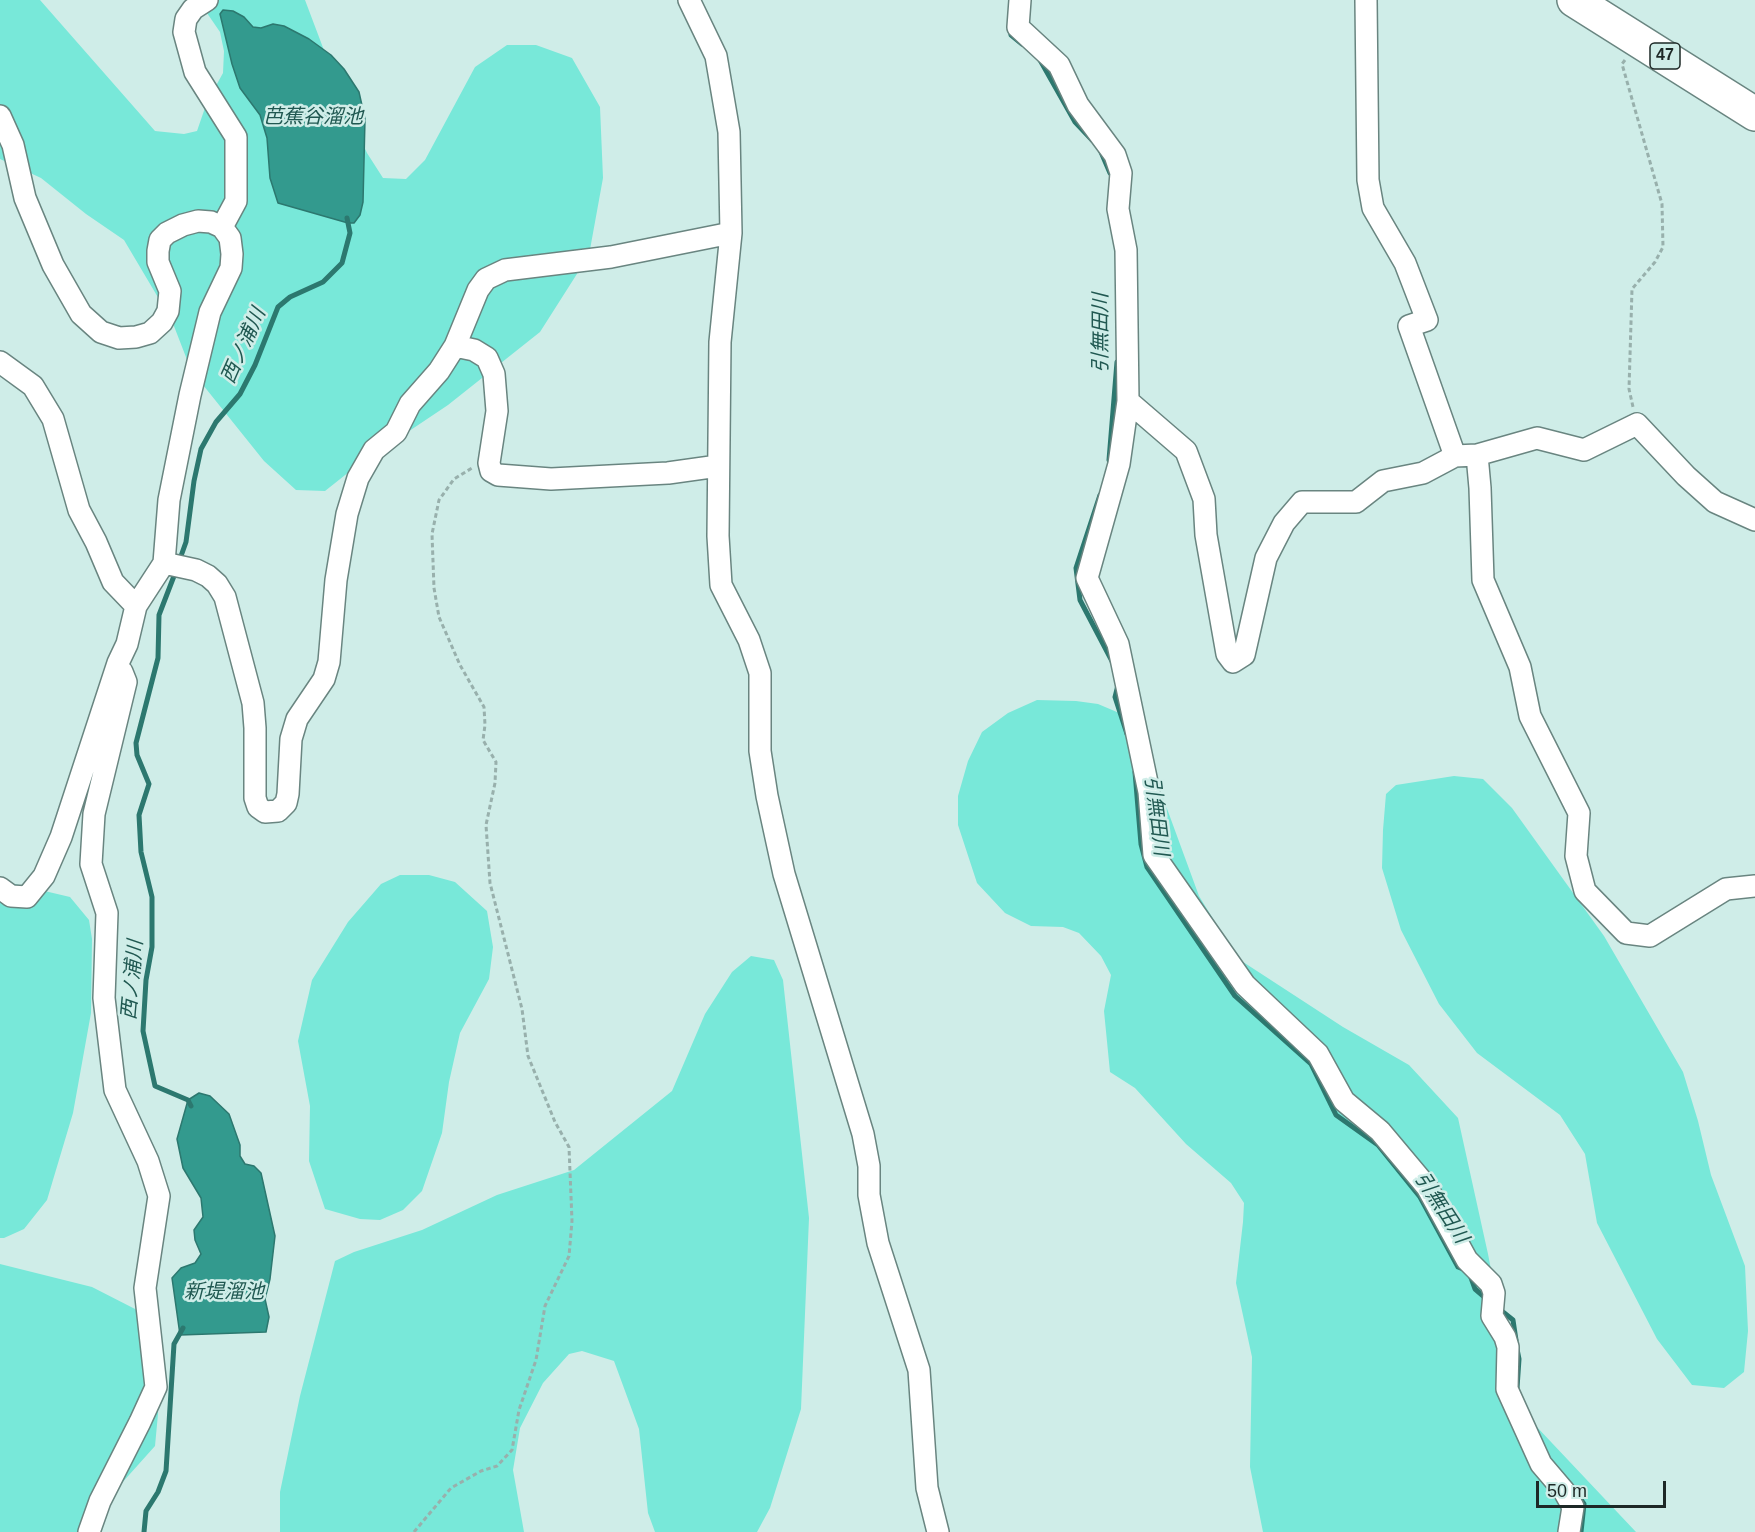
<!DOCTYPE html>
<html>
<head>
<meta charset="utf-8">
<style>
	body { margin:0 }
	#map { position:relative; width:1755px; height:1532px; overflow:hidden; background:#cfede8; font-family:Helvetica,sans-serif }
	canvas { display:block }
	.scale { position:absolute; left:1536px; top:1481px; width:130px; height:27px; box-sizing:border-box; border:3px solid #1d2826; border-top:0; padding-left:8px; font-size:18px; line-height:21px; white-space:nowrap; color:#1d2826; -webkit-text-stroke:4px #cfede8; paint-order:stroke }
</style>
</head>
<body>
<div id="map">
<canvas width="1755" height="1532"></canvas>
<div class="scale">50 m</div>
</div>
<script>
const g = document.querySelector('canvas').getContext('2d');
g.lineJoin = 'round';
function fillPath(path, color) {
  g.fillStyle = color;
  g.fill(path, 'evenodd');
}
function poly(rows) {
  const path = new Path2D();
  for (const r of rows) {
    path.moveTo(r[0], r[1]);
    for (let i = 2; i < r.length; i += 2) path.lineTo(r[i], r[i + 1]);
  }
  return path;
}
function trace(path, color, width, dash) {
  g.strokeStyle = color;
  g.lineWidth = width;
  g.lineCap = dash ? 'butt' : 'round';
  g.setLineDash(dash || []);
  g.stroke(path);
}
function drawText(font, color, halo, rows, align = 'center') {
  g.font = font + ' Helvetica,"Noto Sans JP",sans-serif';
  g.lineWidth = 5;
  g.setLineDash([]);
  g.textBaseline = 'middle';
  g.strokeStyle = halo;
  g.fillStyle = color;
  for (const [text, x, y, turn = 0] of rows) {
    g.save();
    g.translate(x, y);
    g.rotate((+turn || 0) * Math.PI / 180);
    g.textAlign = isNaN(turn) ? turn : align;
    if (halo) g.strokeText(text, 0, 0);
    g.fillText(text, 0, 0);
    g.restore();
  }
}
fillPath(poly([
	[0,0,40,0,155,131,184,134,197,131,207,102,223,73,224,51,220,32,198,0,305,0,342,98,367,153,383,178,406,179,425,160,475,67,507,45,536,45,572,58,600,107,603,178,589,255,540,332,448,405,354,468,325,491,296,490,264,461,191,370,172,321,124,240,86,214,41,178,0,159],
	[1037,700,1076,701,1098,704,1124,715,1162,795,1199,896,1237,958,1343,1027,1409,1065,1458,1118,1488,1254,1513,1383,1535,1425,1636,1532,1263,1532,1250,1467,1252,1357,1236,1283,1243,1222,1244,1203,1231,1183,1186,1144,1135,1088,1110,1072,1104,1011,1111,975,1101,956,1079,933,1063,927,1031,926,1005,913,977,883,958,825,958,796,968,761,982,732,1008,713],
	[1454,776,1483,779,1512,808,1604,936,1683,1072,1698,1121,1711,1175,1745,1266,1748,1331,1744,1372,1724,1388,1692,1385,1657,1339,1597,1223,1585,1154,1560,1115,1477,1053,1439,1004,1401,930,1382,868,1383,830,1386,794,1396,785],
	[400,875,429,875,455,882,487,911,493,947,489,979,460,1033,449,1082,442,1133,422,1191,403,1210,380,1220,360,1219,325,1209,309,1161,310,1106,298,1041,312,980,348,922,381,884],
	[15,884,70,897,89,920,92,939,91,1013,73,1113,47,1200,24,1229,4,1238,0,1238,0,891],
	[751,956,774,960,783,980,809,1218,801,1409,770,1508,757,1532,655,1532,648,1513,639,1429,614,1361,582,1351,569,1354,543,1383,520,1428,513,1470,524,1532,280,1532,280,1492,300,1396,335,1261,354,1252,422,1230,497,1195,574,1170,672,1091,705,1014,732,972],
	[0,1264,92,1287,137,1310,156,1365,158,1414,155,1446,112,1494,84,1532,0,1532]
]), '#78e8d9');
const water = poly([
	[223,10,233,11,244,17,253,27,261,28,273,24,284,26,309,39,331,55,344,69,359,92,365,119,363,202,360,215,354,223,348,223,278,203,270,178,267,138,260,115,240,88,232,64,220,14,223,10],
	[199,1093,210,1096,229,1114,240,1145,240,1156,245,1164,254,1166,261,1173,275,1236,270,1279,265,1299,269,1317,266,1332,180,1335,172,1278,181,1268,195,1263,201,1254,195,1240,194,1230,203,1217,201,1198,183,1168,177,1139,188,1100,199,1093]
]);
fillPath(water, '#339a8e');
trace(water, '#2c786f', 1.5);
trace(poly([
	[1010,28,1011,35,1022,44],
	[1040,60,1075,122,1092,140],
	[1101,152,1110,173],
	[1109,460,1117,362],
	[1100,495,1076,568,1080,600,1113,663],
	[181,556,186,542,194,481,201,449,216,422,240,394,255,365,278,307,290,297,323,282,342,263,350,233,347,218],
	[174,576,159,615,158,658,136,743,137,755,149,784,139,815,141,852,152,897,152,947,146,980,143,1031,155,1086,188,1100,191,1106],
	[1118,685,1115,697,1127,734],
	[1135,772,1141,844,1147,867,1235,996,1311,1064,1336,1115,1378,1145,1420,1197,1458,1267,1463,1269],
	[1470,1275,1475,1289,1489,1301],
	[1498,1308,1513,1320,1516,1340],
	[1517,1349,1519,1359,1517,1388],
	[1577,1494,1584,1504,1581,1532],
	[144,1532,146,1511,158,1492,166,1471,174,1344,183,1328]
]), '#2c786f', 5);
const minor = poly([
	[207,0,193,9,186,19,184,32,195,72,236,137,236,201,222,227],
	[689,0,716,56,729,132,731,233,720,342,718,536,721,585,749,640,760,673,760,751,767,796,784,874,863,1134,869,1166,869,1195,878,1243,919,1370,927,1488,938,1532],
	[1020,0,1018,27,1059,65,1078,105,1115,155,1121,173,1118,209,1126,250,1128,401,1119,464,1087,578,1118,644,1149,792,1154,855,1245,985,1318,1054,1344,1101,1380,1131,1427,1187,1467,1260,1491,1284,1494,1293,1492,1316,1505,1337,1508,1347,1507,1389,1541,1464,1564,1491,1573,1507,1569,1532],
	[1366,0,1368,180,1373,208,1405,263,1427,320,1409,326,1455,456],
	[0,116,13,145,25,198,53,265,81,314,101,332,119,338,136,337,150,333,162,322,168,311,170,291,158,262,158,251,160,240,167,233,183,225,198,221,211,222,222,227,230,238,232,254,231,268,210,312,190,395,169,500,164,563,136,606,127,644,118,663,61,837,44,876,27,897,11,896,0,888],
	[455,346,474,350,487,358,494,374,497,411,489,463,491,471,498,475,551,479,668,473,718,466],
	[0,362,33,386,53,419,79,510,96,542,113,582,136,606],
	[1128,401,1186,451,1204,499,1206,535,1227,654,1233,662,1244,655,1266,558,1284,523,1302,502,1356,502,1383,481,1423,473,1455,456,1477,455],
	[1755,520,1715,502,1686,476,1637,424,1584,450,1537,438,1477,455,1480,488,1483,580,1520,667,1530,716,1579,813,1576,856,1585,891,1626,933,1650,936,1726,889,1755,886],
	[164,563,196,570,208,576,217,584,225,597,253,703,255,728,255,798,258,807,265,812,278,811,286,803,288,794,291,739,297,719,324,679,329,662,336,580,347,514,358,478,374,450,396,432,410,404,439,371,455,346,478,290,486,279,505,270,611,257,731,233],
	[89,1532,100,1501,140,1422,156,1387,145,1288,159,1196,148,1161,115,1090,104,998,107,913,91,864,94,814,126,682,122,672]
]);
const primary = poly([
	[1574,0,1755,114]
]);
trace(minor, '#698580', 24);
trace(primary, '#698580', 36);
trace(poly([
	[1625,60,1622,64,1662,204,1663,247,1655,262,1632,289,1629,389,1633,407],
	[414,1532,451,1488,481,1471,497,1466,512,1450,519,1410,536,1360,545,1306,569,1256,572,1221,569,1147,555,1122,528,1056,522,1009,490,883,486,825,495,783,496,762,483,740,485,725,484,707,460,665,439,617,434,588,432,534,439,500,454,479,472,468]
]), '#98b0ac', 3, [4.5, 3]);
trace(minor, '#fff', 21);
trace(primary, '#fff', 33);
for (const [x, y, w] of [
	[1665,56,30]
]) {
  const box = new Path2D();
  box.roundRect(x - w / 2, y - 13, w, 26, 4.5);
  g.fillStyle = '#cfede8';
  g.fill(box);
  trace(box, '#1d2826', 1.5);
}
drawText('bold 16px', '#1d2826', null, [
	["47",1665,56]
]);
drawText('italic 20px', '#205851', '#cfede8', [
	["芭蕉谷溜池",313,117],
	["引無田川",1101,333,-90],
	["西ノ浦川",244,346,-66],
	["引無田川",1156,816,83],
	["西ノ浦川",133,980,-85],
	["引無田川",1441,1208,57],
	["新堤溜池",224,1292]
]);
</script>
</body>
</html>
